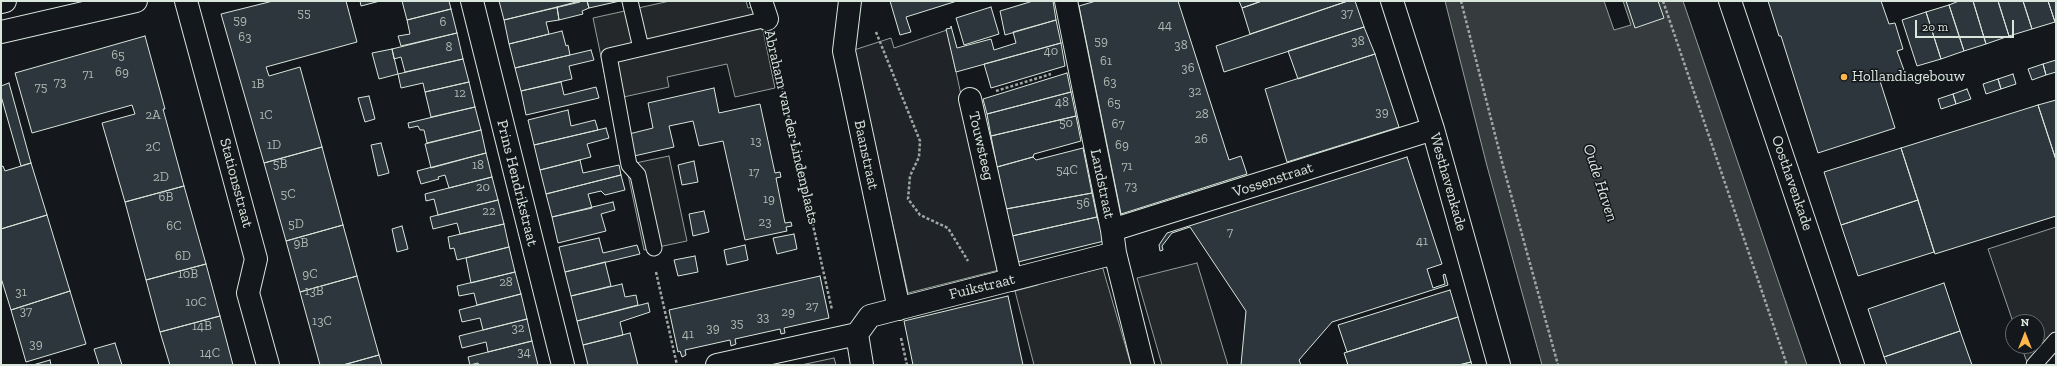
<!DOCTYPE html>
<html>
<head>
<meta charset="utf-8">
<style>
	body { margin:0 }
	#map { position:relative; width:2057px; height:366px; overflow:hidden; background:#14181c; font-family:"Zilla Slab",serif }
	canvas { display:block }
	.frame { position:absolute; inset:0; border:2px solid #d8e6dc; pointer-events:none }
	.north { position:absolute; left:2005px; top:314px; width:40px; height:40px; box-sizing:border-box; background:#14181c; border:1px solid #626a69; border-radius:50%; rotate:0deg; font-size:11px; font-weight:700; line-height:16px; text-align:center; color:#d8e6dc }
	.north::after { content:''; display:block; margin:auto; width:14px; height:18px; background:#ffb74d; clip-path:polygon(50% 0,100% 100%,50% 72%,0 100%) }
	.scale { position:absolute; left:1915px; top:20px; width:99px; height:18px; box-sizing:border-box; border:2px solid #d8e6dc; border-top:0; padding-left:5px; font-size:12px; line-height:14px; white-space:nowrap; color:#d8e6dc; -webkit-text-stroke:3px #14181c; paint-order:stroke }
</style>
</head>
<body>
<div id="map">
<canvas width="2057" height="366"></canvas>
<div class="frame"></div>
<div class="north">N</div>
<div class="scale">20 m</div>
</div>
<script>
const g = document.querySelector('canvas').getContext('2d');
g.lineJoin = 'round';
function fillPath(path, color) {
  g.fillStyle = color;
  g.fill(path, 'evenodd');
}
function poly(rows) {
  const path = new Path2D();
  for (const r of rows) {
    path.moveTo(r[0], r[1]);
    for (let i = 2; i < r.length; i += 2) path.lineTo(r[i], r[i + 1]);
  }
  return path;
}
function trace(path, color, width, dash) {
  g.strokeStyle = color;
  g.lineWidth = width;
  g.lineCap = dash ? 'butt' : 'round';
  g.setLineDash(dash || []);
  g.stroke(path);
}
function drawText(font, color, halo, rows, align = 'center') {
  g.font = font + ' "Zilla Slab",serif';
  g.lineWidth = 3;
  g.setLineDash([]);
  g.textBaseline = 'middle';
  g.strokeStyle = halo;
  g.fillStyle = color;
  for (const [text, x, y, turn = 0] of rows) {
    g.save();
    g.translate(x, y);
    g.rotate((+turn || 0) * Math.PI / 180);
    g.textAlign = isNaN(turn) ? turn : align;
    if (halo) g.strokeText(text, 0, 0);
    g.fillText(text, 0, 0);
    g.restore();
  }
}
const green = poly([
	[947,30,999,270,908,293,854,50,891,38,894,48,947,30],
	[834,358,836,365,801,365,834,358]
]);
fillPath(green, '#202428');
trace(green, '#939e99', 1);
const parking = poly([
	[670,1,746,1,748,8,758,6,775,88,735,97,727,64,667,77,669,87,610,100,593,18,670,1],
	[669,156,687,241,644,250,626,165,669,156],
	[2056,227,2056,352,2027,362,2021,346,2037,346,2037,322,2013,322,1988,249,2056,227],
	[1101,262,1131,365,1034,365,1015,291,1038,285,1041,278,1101,262],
	[1197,263,1228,365,1162,365,1137,278,1197,263]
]);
fillPath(parking, '#24282b');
trace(parking, '#939e99', 1);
const water = poly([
	[1445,1,1683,1,1807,365,1542,365,1487,166,1445,1]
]);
fillPath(water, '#363b3e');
trace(water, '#939e99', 1);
const pier = poly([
	[1604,1,1623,1,1631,25,1614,30,1604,1]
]);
fillPath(pier, '#14181c');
trace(pier, '#939e99', 1);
const building = poly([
	[273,1,346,1,357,42,266,67,269,76,300,67,322,147,264,163,221,14,273,1],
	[360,1,380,1,361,6,360,1],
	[402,1,449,1,451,9,407,20,402,1],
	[499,1,579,1,580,2,504,20,499,1],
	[580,1,587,1,589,8,582,11,583,14,559,20,557,7,580,1],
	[587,1,620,1,589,8,587,1],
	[890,1,957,1,906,17,911,32,900,35,890,1],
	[1033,1,1053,1,1056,20,1005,35,1000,11,1033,1],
	[1096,1,1178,1,1229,160,1241,156,1247,174,1121,214,1079,6,1096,1],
	[1239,1,1262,1,1242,8,1239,1],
	[1262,1,1348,1,1250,34,1242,8,1262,1],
	[1348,1,1355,1,1364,27,1224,72,1216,46,1348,1],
	[1626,1,1658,1,1664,18,1635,28,1626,1],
	[1768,1,1881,1,1889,24,1895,23,1903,49,1897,51,1905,73,1880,81,1895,128,1818,153,1781,36,1779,36,1768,1],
	[1959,1,1973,1,1986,44,1964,51,1949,5,1959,1],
	[1973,1,1998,1,2009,36,1986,44,1973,1],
	[1998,1,2023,1,2032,29,2009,36,1998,1],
	[2023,1,2048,1,2055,22,2032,29,2023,1],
	[2048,1,2056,1,2056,21,2055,22,2048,1],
	[1949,5,1964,51,1941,59,1926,12,1949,5],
	[557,7,559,20,546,22,549,34,509,44,504,20,557,7],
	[991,7,999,34,964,45,956,18,991,7],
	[451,9,457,33,401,46,398,36,410,34,407,20,451,9],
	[1926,12,1941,59,1917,66,1902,20,1926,12],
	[1056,20,1061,43,956,72,946,29,951,28,951,26,957,48,991,39,994,50,1016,43,1013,32,1056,20],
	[1364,27,1375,54,1298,79,1288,51,1364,27],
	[562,31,566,46,568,45,570,55,515,68,509,44,562,31],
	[457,33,463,59,405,72,401,57,394,59,392,49,457,33],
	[145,36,165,109,163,109,184,186,125,202,102,123,135,114,132,105,32,133,15,73,145,36],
	[1061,43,1065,66,991,88,984,64,1061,43],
	[392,49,398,74,379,79,372,53,392,49],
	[591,50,594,60,569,66,572,79,521,91,515,68,591,50],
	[1375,54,1399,127,1287,162,1265,89,1375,54],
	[463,59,469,82,425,92,423,83,401,88,398,74,463,59],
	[2056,60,2056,72,2046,75,2043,64,2056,60],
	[2043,64,2046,75,2032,80,2028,69,2043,64],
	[1067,73,1071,92,987,114,983,99,1067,73],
	[2013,74,2016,84,2001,89,1998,79,2013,74],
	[1998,79,2001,89,1986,94,1983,84,1998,79],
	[469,82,475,107,431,117,425,92,469,82],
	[561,82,564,95,596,87,599,98,526,115,521,91,561,82],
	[9,83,31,163,21,166,1,96,1,86,9,83],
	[714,88,719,113,760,104,775,173,780,172,781,177,776,178,785,223,791,222,792,226,786,227,787,231,745,240,723,141,699,146,693,121,669,126,674,147,634,156,629,134,653,128,648,103,714,88],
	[1967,89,1971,99,1956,104,1953,94,1967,89],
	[1071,92,1076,116,991,136,987,114,1071,92],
	[1953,94,1956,104,1941,109,1938,99,1953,94],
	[369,96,375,119,365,122,358,98,369,96],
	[2056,100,2056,160,2038,105,2056,100],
	[2038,105,2056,160,2056,216,1935,254,1901,148,2038,105],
	[475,107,481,130,427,143,424,130,420,130,418,126,409,128,408,123,475,107],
	[568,110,571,126,595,120,598,130,534,145,528,120,568,110],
	[1076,116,1081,141,1034,154,1033,157,997,167,991,136,1076,116],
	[606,128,609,138,587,144,591,157,540,170,534,145,606,128],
	[481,130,486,153,431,168,425,144,481,130],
	[381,143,389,173,378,176,371,145,381,143],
	[322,147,343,225,286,241,264,163,322,147],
	[1083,148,1092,193,1006,209,997,167,1033,157,1036,160,1083,148],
	[1901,148,1918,200,1841,225,1824,172,1901,148],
	[486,153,492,177,449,188,445,175,438,177,439,179,421,184,417,171,486,153],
	[1407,157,1442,264,1427,269,1433,288,1445,284,1443,275,1445,274,1448,285,1332,322,1299,360,1301,365,1241,365,1246,311,1190,227,1172,233,1162,246,1163,250,1160,251,1159,245,1167,233,1407,157],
	[580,160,583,173,619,165,621,175,546,194,540,170,580,160],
	[694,161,698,182,682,185,678,165,694,161],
	[31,163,47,215,1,229,1,167,3,166,5,171,31,163],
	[621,175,625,190,605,195,601,191,588,194,592,208,552,217,546,194,621,175],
	[492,177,498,200,438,215,434,199,426,201,425,194,492,177],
	[184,186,206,264,146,280,125,202,184,186],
	[1092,193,1097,217,1012,236,1006,209,1092,193],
	[498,200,504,224,460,234,457,223,433,229,430,217,498,200],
	[1918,200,1934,252,1858,276,1841,225,1918,200],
	[613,202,615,210,601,214,606,231,558,243,552,217,613,202],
	[704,211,709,232,693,236,689,214,704,211],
	[47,215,70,291,11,310,1,278,1,229,47,215],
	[1097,217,1104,241,1018,262,1012,236,1097,217],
	[504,224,509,247,457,260,454,248,450,249,448,237,504,224],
	[343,225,357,276,300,292,286,241,343,225],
	[402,226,408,249,397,252,392,229,402,226],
	[794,234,797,249,777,254,773,238,794,234],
	[599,238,603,253,637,245,640,254,565,272,559,247,599,238],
	[745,245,748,260,727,265,724,250,745,245],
	[509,247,515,272,471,283,466,258,509,247],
	[695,256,698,272,678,276,674,260,695,256],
	[605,262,611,286,571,296,565,272,605,262],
	[206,264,220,316,160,332,146,280,206,264],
	[515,272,521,294,477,305,474,293,459,296,457,286,515,272],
	[357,276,379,355,343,365,320,365,300,292,357,276],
	[820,276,829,318,784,328,785,333,781,334,780,329,735,339,736,344,731,346,730,340,685,350,686,355,682,357,680,351,678,352,669,310,820,276],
	[1944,283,1960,331,1884,357,1868,309,1944,283],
	[622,284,625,297,636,295,638,305,577,321,571,296,622,284],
	[1450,290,1458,317,1347,352,1338,325,1450,290],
	[70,291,86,344,26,362,11,310,70,291],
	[521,294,527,319,483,330,480,318,462,322,459,310,521,294],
	[1008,296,1023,365,913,365,904,321,1008,296],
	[648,303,650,312,620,322,623,335,583,345,577,321,648,303],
	[220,316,233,365,170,365,160,332,220,316],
	[1458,317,1471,362,1459,365,1348,365,1344,353,1347,352,1458,317],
	[527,319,532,341,488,352,486,342,462,348,459,336,527,319],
	[1960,331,1972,365,1887,365,1884,357,1960,331],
	[630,333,638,365,588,365,583,345,630,333],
	[532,341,538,365,479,365,478,363,470,365,468,357,532,341],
	[115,343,122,365,99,365,94,349,115,343],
	[379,355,382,365,343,365,379,355],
	[50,360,51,365,33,365,50,360],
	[1471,362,1472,365,1459,365,1471,362]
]);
fillPath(building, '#2c363c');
trace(building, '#d8e6dc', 1);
const lane = poly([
	[630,1,641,48],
	[654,248,638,175,629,165,609,56,767,19],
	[2034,365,2056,340]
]);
const street = poly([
	[186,1,256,259,248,293,268,365],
	[472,1,563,365],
	[761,1,767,19],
	[850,1,844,51,899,309],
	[1066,1,1112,230,1115,253,1143,365],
	[1392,1,1433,129,1499,365],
	[1730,1,1853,365],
	[1,2,5,1],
	[1,32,136,1],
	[970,99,1011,280],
	[1112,230,1433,129],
	[857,334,870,316,1115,253],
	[857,334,862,365],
	[717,365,857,334]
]);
trace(lane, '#d8e6dc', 17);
trace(street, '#d8e6dc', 24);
trace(poly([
	[1461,1,1502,162,1558,365],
	[1663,1,1787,365],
	[876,32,920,141,919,157,910,176,908,199,920,215,948,228,968,261],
	[773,47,832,310],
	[996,91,1051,74],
	[656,272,677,365],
	[901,338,907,365]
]), '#9da8a2', 2.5, [3, 2]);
trace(lane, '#14181c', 15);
trace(street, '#14181c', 22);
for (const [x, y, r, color] of [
	[1844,77,4,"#ffb74d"]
]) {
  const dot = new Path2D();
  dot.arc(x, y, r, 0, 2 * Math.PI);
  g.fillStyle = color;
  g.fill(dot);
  trace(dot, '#14181c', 1.5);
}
drawText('13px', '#adbab4', null, [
	["55",304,13],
	["37",1347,13],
	["59",240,20],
	["6",443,22],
	["44",1165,25],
	["63",245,37],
	["59",1101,41],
	["38",1358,41],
	["38",1181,45],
	["8",449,47],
	["40",1051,51],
	["65",118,55],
	["61",1106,61],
	["36",1188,68],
	["69",122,72],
	["71",88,74],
	["73",60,82],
	["63",1110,82],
	["1B",258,84],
	["75",41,87],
	["32",1195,91],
	["12",460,93],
	["48",1062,102],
	["65",1114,103],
	["39",1382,112],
	["28",1202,114],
	["2A",153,115],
	["1C",266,115],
	["50",1066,123],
	["67",1118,124],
	["26",1201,139],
	["13",756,141],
	["1D",274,145],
	["69",1122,145],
	["2C",153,147],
	["5B",280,164],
	["18",478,165],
	["71",1127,166],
	["54C",1067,170],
	["17",754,172],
	["2D",161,177],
	["73",1131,186],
	["20",483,187],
	["5C",288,194],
	["6B",166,197],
	["19",769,199],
	["56",1083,203],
	["22",489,211],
	["23",765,222],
	["5D",296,224],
	["6C",174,226],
	["7",1230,232],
	["41",1422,241],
	["9B",301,243],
	["6D",183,256],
	["10B",188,274],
	["9C",310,274],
	["28",506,282],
	["13B",314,291],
	["31",21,292],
	["10C",196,302],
	["27",812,306],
	["37",26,311],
	["29",788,312],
	["33",763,317],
	["13C",322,321],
	["35",737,323],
	["14B",202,326],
	["32",518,328],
	["39",713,328],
	["41",688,334],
	["39",36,344],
	["34",524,352],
	["14C",210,353]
]);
drawText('15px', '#d8e6dc', '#14181c', [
	["Hollandiagebouw",1852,77]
], 'left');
drawText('15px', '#d8e6dc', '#14181c', [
	["Abraham van der Lindenplaats",791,127,77],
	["Touwsteeg",981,146,77],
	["Baanstraat",866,155,78],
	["Vossenstraat",1273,180,-18],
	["Westhavenkade",1448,182,74],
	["Stationsstraat",236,183,75],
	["Prins Hendrikstraat",517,183,76],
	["Oosthavenkade",1792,183,71],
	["Landstraat",1102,184,78],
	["Fuikstraat",982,287,-14]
]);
drawText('italic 16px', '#d8e6dc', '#14181c', [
	["Oude Haven",1600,183,72]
]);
</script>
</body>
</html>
